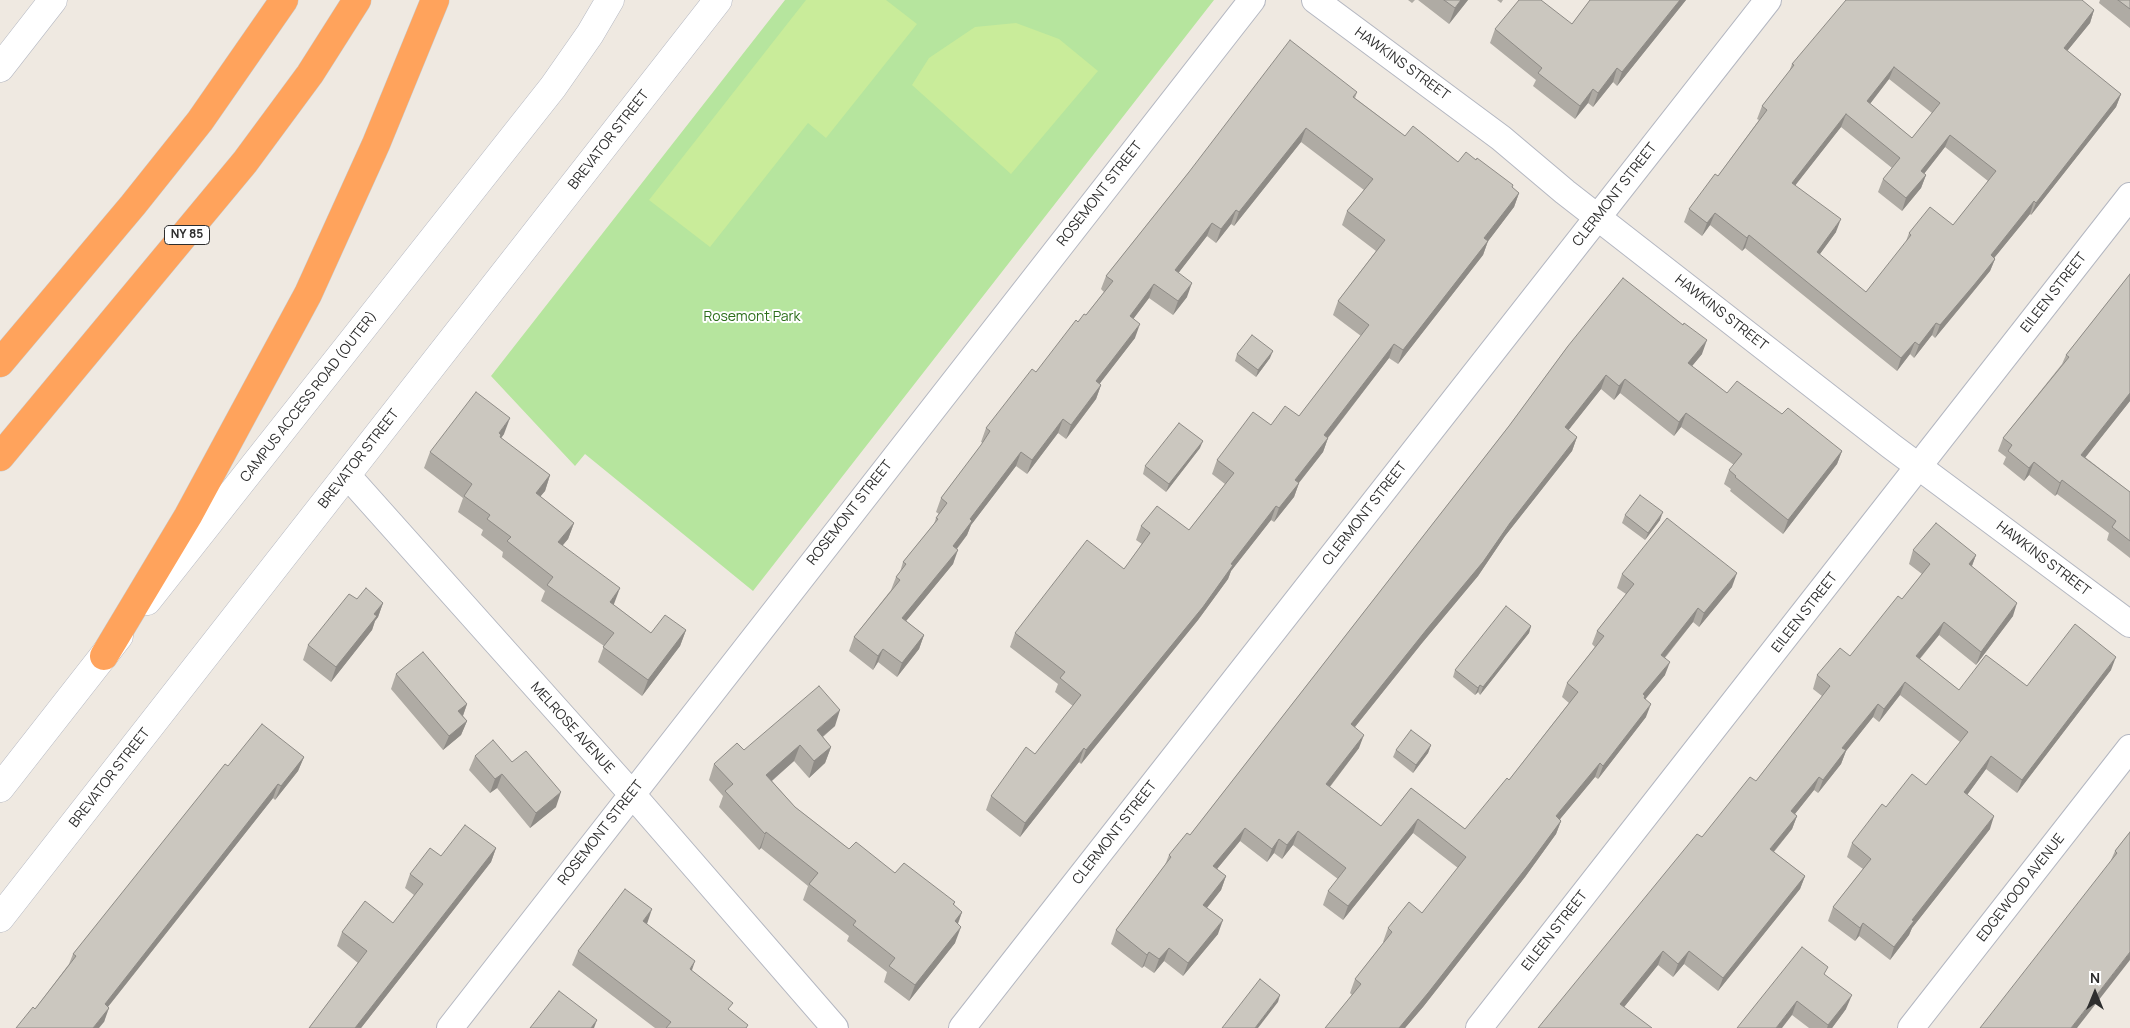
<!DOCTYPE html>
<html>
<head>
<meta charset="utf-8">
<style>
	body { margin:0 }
	#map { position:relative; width:2130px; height:1028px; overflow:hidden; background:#efe9e1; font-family:Manrope,sans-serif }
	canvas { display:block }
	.north { position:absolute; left:2070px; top:968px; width:50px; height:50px; -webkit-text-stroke:4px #fff; paint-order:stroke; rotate:0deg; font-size:14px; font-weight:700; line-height:20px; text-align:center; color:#2e2e2e }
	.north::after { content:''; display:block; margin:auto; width:18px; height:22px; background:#2e2e2e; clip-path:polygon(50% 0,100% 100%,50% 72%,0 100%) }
</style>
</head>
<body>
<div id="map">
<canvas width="2130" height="1028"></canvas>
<div class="north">N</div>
</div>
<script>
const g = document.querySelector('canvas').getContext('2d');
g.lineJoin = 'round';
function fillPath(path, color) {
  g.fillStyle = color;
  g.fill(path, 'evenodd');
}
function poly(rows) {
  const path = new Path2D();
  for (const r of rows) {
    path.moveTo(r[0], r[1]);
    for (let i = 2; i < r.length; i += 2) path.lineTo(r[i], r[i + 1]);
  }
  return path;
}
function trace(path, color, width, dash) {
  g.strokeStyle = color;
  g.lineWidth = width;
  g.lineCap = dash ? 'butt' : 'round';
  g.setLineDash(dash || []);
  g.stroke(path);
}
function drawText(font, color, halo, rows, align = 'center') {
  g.font = font + ' Manrope,sans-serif';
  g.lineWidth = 4;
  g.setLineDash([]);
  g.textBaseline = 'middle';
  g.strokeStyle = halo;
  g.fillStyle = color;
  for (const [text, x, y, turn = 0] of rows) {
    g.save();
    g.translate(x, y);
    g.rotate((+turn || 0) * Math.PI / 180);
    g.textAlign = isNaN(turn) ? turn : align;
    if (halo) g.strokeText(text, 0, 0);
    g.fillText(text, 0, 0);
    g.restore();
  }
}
fillPath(poly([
	[785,0,1214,0,753,591,585,454,575,466,491,376]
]), '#b6e59e');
fillPath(poly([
	[806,0,886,0,917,24,826,138,808,123,710,247,649,200],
	[1016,23,1059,39,1098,71,1011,174,912,85,929,58,975,27]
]), '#c9ec9a');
const street = poly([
	[1315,0,1501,138,1565,192,1891,446,2130,624],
	[347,475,631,793,835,1028],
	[450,1028,1252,0],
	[962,1028,1768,0],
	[1479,1028,2130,196],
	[1911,1028,2130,748]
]);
const secondary = poly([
	[0,68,53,0],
	[147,601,553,87,590,34,610,0],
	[0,788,119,636],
	[0,918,718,0]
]);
const highway = poly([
	[0,363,133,205,200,121,284,0],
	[0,457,245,162,310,74,357,0],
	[104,656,188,516,308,294,376,144,435,0]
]);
trace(street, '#b4b7c1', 28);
trace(secondary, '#b4b7c1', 29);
trace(highway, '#c9c9c9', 29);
trace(street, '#fff', 26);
trace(secondary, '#fff', 28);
trace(highway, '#ffa35c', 28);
fillPath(poly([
	[1408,0,1415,0,1412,3],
	[1418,0,1468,0,1449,24],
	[1497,0,1503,0,1501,3],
	[1590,0,1686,0,1617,86,1613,82,1593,107,1588,103,1575,119,1533,86,1536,80,1490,43,1495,29,1572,24],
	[2100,0,2130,0,2130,28,2099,3],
	[2094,10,2090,23,2067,51,2121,94,2116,107,2031,215,2030,214,1994,258,1995,259,1990,271,1969,297,1935,338,1932,335,1914,358,1910,354,1897,371,1745,248,1742,251,1710,225,1702,236,1684,222,1689,209,1718,176,1759,120,1757,119,1762,106,1789,72,1792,64],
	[1889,79,1932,113,1912,138,1870,104],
	[1841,127,1892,168,1883,179,1878,192,1902,211,1921,188,1926,175,1924,174,1945,147,1988,181,1953,225,1909,233,1905,244,1866,292,1819,255,1836,232,1795,185],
	[1357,92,1355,98,1405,136,1458,162,1513,185,1512,188,1519,193,1514,207,1488,241,1483,255,1398,364,1389,358,1328,438,1323,452,1299,483,1294,497,1274,522,1271,520,1231,571,1228,579,1198,620,1081,764,1079,762,1020,837,986,810,991,796,1035,754,1073,706,1055,692,1058,684,1010,647,1015,633,1124,569,1142,544,1136,540,1141,526,1189,530,1225,484,1212,474,1217,460,1271,425,1299,416,1361,336,1333,315,1338,301,1376,251,1342,225,1347,211,1364,190,1301,142,1234,226,1231,224,1216,243,1207,236,1178,273,1187,297,1173,315,1149,298,1133,319,1135,338,1099,384,1101,385,1096,399,1066,439,1058,433,1027,474,1016,466,971,525,967,535,957,549,953,564,906,621,924,635,919,649,897,677,878,662,873,670,849,651,854,637,891,590,896,577,900,572,903,562,934,524,936,518,939,514,936,512,941,498,983,443,981,442,986,428,1036,372,1078,322,1086,315,1104,292,1101,289,1106,276,1189,172],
	[2130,274,2130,401,2085,457,2130,492,2130,558,2107,540,2109,533,2057,494,2055,496,2029,475,2024,481,2003,464,2006,457,1998,451,2003,438,2062,364,2066,355],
	[1568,346,1702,354,1692,366,1727,393,1782,414,1842,451,1837,464,1783,534,1730,491,1731,489,1724,484,1729,470,1734,465,1681,427,1674,436,1620,393,1614,400,1601,389,1568,430,1577,437,1572,451,1505,536,1478,576,1422,643,1355,727,1359,748,1330,787,1381,826,1411,788,1465,829,1509,780,1569,703,1562,697,1567,683,1595,647,1592,644,1597,631,1626,594,1617,588,1622,574,1732,587,1699,627,1693,622,1665,658,1665,675,1645,699,1646,717,1598,779,1595,777,1560,819,1561,821,1556,834,1525,877,1423,1007,1405,1028,1325,1028,1352,995,1350,993,1355,979,1384,942,1383,942,1388,928,1422,913,1458,868,1413,833,1343,920,1323,905,1328,891,1338,879,1293,845,1282,859,1274,853,1267,862,1240,841,1217,869,1226,876,1221,890,1207,908,1218,934,1183,976,1164,961,1154,973,1144,966,1142,968,1111,944,1116,930,1165,865,1169,855,1190,835,1509,426],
	[1237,354,1270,358,1256,377,1235,361],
	[504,434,501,438,550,475,545,491,540,496,574,523,568,539,562,546,614,604,614,605,651,633,686,630,680,646,642,696,598,662,604,646,541,601,545,591,502,557,503,552,481,535,483,530,458,512,463,498,424,468,430,452],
	[1200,448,1166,492,1143,474,1145,466],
	[1625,515,1660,520,1645,540,1622,523],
	[1913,550,1976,555,1972,566,2013,616,1976,665,1939,635,1920,659,1959,690,2027,686,2111,670,2017,793,1986,769,1967,795,1990,829,1912,928,1909,935,1890,960,1859,936,1855,941,1828,921,1833,907,1863,869,1847,857,1852,843,1886,807,1926,785,1960,742,1900,695,1879,722,1873,717,1846,751,1841,764,1818,793,1814,790,1795,814,1797,816,1792,829,1774,852,1805,876,1800,889,1718,991,1684,964,1673,977,1658,965,1624,1007,1538,1028,1702,837,1756,781,1822,696,1813,689,1817,675,1850,656,1902,599,1922,574,1909,564],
	[357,599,383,603,378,617,375,621,372,630,331,682,303,660,308,645],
	[1531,626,1529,633,1480,695,1478,692,1475,695,1453,677,1455,670],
	[396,674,467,704,463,716,467,721,461,735,443,750,391,689],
	[835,726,823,737,831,747,825,763,809,778,794,761,772,781,795,807,849,849,895,873,955,902,954,905,962,912,958,924,955,943,909,1001,884,982,887,972,847,941,849,936,803,900,808,886,761,848,759,850,719,807,723,796,709,780,714,764,744,750],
	[1431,745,1428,753,1413,773,1393,757,1396,750],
	[475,756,512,762,556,807,530,828,497,788,490,793,469,770],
	[304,757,298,771,275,800,273,798,108,1007,104,1022,35,1009,69,964,73,954,228,766],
	[2130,832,2130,960,2111,860,2115,851],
	[496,848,491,862,361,1028,309,1028,358,963,337,946,342,932,393,923,414,895,405,888,410,874,441,856],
	[647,924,730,1011,747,1028,655,1028,572,965,578,951],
	[1825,975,1846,1009,1832,1028,1809,1028,1792,1015,1737,1028]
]), '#afaba4');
fillPath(poly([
	[1461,0,1468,0,1449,24,1455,8],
	[1680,0,1686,0,1617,86,1622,72],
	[2094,10,2090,23,2059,61,2064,48],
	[1894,67,1889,79,1862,114,1867,101],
	[1617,68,1613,82,1593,107,1598,93],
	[1593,89,1588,103,1575,119,1580,106],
	[2121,94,2116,107,2031,215,2036,203],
	[1846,114,1841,127,1787,196,1792,183],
	[1306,128,1301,142,1234,226,1239,212],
	[1950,135,1945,147,1916,184,1921,171],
	[1926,175,1921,188,1902,211,1906,198],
	[1519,193,1514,207,1486,244,1488,241,1483,255,1398,364,1403,350,1484,238],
	[2034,201,2030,214,1986,268,1991,255],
	[1236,210,1231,224,1216,243,1221,229],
	[1715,213,1710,225,1702,236,1707,223],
	[1841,219,1836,232,1812,265,1817,252],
	[1212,223,1207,236,1170,284,1175,270],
	[1749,235,1745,248,1742,251,1747,238],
	[1995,259,1990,271,1935,338,1940,325],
	[1192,283,1187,297,1173,315,1178,301],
	[1154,284,1149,298,1125,330,1130,316],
	[1936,323,1932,335,1914,358,1919,345],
	[1140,324,1135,338,1091,395,1096,381],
	[1707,340,1702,354,1683,377,1688,363],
	[1915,342,1910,354,1897,371,1901,358],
	[1394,344,1389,358,1319,449,1324,435],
	[1273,351,1270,358,1256,377,1258,370],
	[1606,375,1601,389,1560,441,1565,427],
	[1625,379,1620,393,1614,400,1619,386],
	[1101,385,1096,399,1066,439,1071,425],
	[2130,393,2130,401,2077,468,2081,455],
	[1686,413,1681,427,1674,436,1679,422],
	[510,418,504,434,499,441,499,433],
	[1063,419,1058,433,1027,474,1032,460],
	[1577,437,1572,451,1505,536,1478,576,1422,643,1346,738,1351,724],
	[1328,438,1323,452,1290,494,1295,480],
	[1203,441,1200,448,1166,492,1169,484],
	[1842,451,1837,464,1783,534,1788,520],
	[1021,452,1016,466,971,525,967,535,948,560,953,546,970,519],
	[2034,462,2029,475,2024,481,2029,468],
	[550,475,545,491,530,509,536,493],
	[2062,480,2057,494,2055,496,2060,483],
	[1299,483,1294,497,1274,522,1279,508],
	[1276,506,1271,520,1231,571,1228,579,1198,620,1081,764,1086,750],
	[1663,512,1660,520,1645,540,1648,533],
	[574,523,568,539,552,558,558,542],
	[958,550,953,564,897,632,902,618],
	[1976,555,1971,568,1969,564],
	[1737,573,1732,587,1699,627,1704,613],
	[620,588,614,604,604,618,610,602],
	[383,603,378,617,375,621,372,630,331,682,336,667,374,614],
	[2017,603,2013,616,1976,665,1981,652],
	[1698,608,1693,622,1656,668,1661,655],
	[1944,622,1939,635,1911,669,1916,656],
	[1531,626,1529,633,1480,695,1483,687],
	[686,630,680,646,642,696,648,680],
	[924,635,919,649,897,677,902,663],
	[883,649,878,662,873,670,878,656],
	[2116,657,2111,670,2017,793,2022,780],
	[1670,662,1665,675,1643,702,1643,694],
	[1905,682,1900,695,1879,722,1884,709],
	[1480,685,1478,692,1475,695,1478,688],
	[467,704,462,718,458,711],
	[1651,704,1646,717,1598,779,1603,766],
	[1878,704,1873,717,1846,751,1841,764,1818,793,1823,780,1842,748],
	[840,710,835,726,811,746,817,730],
	[467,721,461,735,443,750,449,736],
	[1364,735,1359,748,1321,798,1326,784],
	[800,745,794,761,760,791,766,775],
	[1431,745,1428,753,1413,773,1416,765],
	[831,747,825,763,809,778,814,761],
	[1084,748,1079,762,1020,837,1025,823],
	[1991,756,1986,769,1959,806,1964,792],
	[304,757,298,771,275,800,281,786],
	[1600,763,1595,777,1551,830,1556,816],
	[502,774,497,788,490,793,495,779],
	[1819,777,1814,790,1786,825,1791,811],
	[278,784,273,798,99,1018,105,1004],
	[561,792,556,807,530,828,536,813],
	[1797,816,1792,829,1765,862,1770,849],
	[1994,816,1990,829,1912,928,1909,935,1890,960,1894,947,1912,920],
	[1418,819,1413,833,1343,920,1348,906],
	[1561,821,1556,834,1525,877,1423,1007,1405,1028,1399,1028],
	[1245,828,1240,841,1208,880,1213,866],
	[1298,831,1293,845,1282,859,1287,845],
	[766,832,761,848,759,850,765,834],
	[1279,839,1274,853,1267,862,1272,849],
	[496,848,491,862,361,1028,355,1028],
	[1226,876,1221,890,1198,919,1203,905],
	[1805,876,1800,889,1718,991,1723,978],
	[652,909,647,924,638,935,643,921],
	[962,912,956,928,955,921],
	[1223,920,1218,934,1183,976,1188,963],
	[1863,923,1859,936,1855,941,1860,928],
	[961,927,955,943,909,1001,915,985],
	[1169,948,1164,961,1154,973,1159,959],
	[1663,951,1658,965,1616,1017,1620,1004],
	[1689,951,1684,964,1673,977,1678,964],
	[1149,952,1144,966,1142,968,1147,955],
	[2130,952,2130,960,2077,1028,2071,1028],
	[695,961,690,976,690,969],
	[1280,995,1278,1002,1258,1028,1255,1028],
	[1852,995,1846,1009,1832,1028,1827,1028,1828,1025],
	[1797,1001,1792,1015,1782,1028,1776,1028],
	[109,1008,104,1022,99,1028,93,1028],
	[597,1020,594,1028,591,1028]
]), '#8e8b86');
const building = poly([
	[1444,0,1461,0,1455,8,1444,0],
	[1519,0,1541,0,1572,24,1590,0,1680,0,1622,72,1617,68,1598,93,1593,89,1580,106,1538,73,1542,68,1495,29,1519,0],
	[1846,0,2082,0,2094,10,2064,48,2121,94,2036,203,2034,201,1991,255,1995,259,1974,285,1940,325,1936,323,1919,345,1915,342,1901,358,1749,235,1747,238,1715,213,1707,223,1689,209,1715,174,1718,176,1767,110,1762,106,1794,65,1792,64,1846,0],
	[1894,67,1940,103,1912,138,1867,101,1894,67],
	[1846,114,1900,158,1883,179,1906,198,1926,175,1921,171,1950,135,1996,171,1953,225,1930,207,1909,233,1911,235,1866,292,1817,252,1841,219,1792,183,1846,114],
	[2118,0,2130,0,2130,9,2118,0],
	[1290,40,1357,92,1353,97,1405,136,1413,126,1458,162,1466,152,1476,160,1477,158,1513,185,1512,187,1519,193,1484,238,1488,241,1403,350,1394,344,1324,435,1328,438,1295,480,1299,483,1279,508,1276,506,1231,564,1233,565,1203,607,1086,750,1084,748,1025,823,991,796,1026,747,1035,754,1081,695,1060,678,1065,672,1015,633,1087,540,1124,569,1150,533,1141,526,1157,506,1189,530,1234,473,1217,460,1253,412,1271,425,1285,406,1299,416,1369,325,1338,301,1385,240,1347,211,1373,179,1306,128,1239,212,1236,210,1221,229,1212,223,1175,270,1192,283,1178,301,1154,284,1130,316,1140,324,1096,381,1101,385,1071,425,1063,419,1032,460,1021,452,970,519,972,521,953,546,958,550,902,618,924,635,902,663,883,649,878,656,854,637,900,580,896,577,906,564,903,562,938,519,936,518,947,503,941,498,981,445,990,431,986,428,1032,369,1036,372,1076,320,1078,322,1084,314,1086,315,1113,281,1106,276,1189,172,1290,40],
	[2130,274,2130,393,2081,455,2130,492,2130,541,2112,527,2116,521,2062,480,2060,483,2034,462,2029,468,2008,451,2012,445,2003,438,2069,357,2066,355,2130,274],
	[1623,278,1683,325,1684,323,1707,340,1688,363,1727,393,1737,381,1782,414,1788,408,1842,451,1788,520,1735,477,1736,476,1729,470,1742,454,1686,413,1679,422,1625,379,1619,386,1606,375,1565,427,1577,437,1510,523,1483,562,1427,629,1351,724,1364,735,1326,784,1381,826,1411,788,1465,829,1507,778,1509,780,1578,692,1567,683,1604,636,1597,631,1634,584,1622,574,1667,518,1737,573,1704,613,1698,608,1661,655,1670,662,1643,694,1645,696,1644,698,1651,704,1603,766,1600,763,1556,816,1561,821,1530,863,1428,993,1399,1028,1325,1028,1361,984,1355,979,1392,932,1388,928,1409,902,1422,913,1466,857,1418,819,1348,906,1328,891,1346,868,1298,831,1287,845,1279,839,1272,849,1245,828,1213,866,1226,876,1203,905,1223,920,1188,963,1169,948,1159,959,1149,952,1147,955,1116,930,1171,857,1169,855,1187,833,1190,835,1509,426,1568,346,1623,278],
	[1252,335,1273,351,1258,370,1237,354,1252,335],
	[476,392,510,418,499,433,501,435,500,437,550,475,536,493,574,523,558,542,620,588,610,602,651,633,665,615,686,630,648,680,603,647,614,633,547,585,553,577,507,541,511,537,487,519,490,515,464,496,472,484,430,452,476,392],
	[1179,423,1203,441,1169,484,1145,466,1179,423],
	[1640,495,1663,512,1648,533,1625,515,1640,495],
	[1936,523,1976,555,1969,564,2017,603,1981,652,1944,622,1916,656,1959,690,1986,655,2027,686,2075,624,2116,657,2022,780,1991,756,1964,792,1994,816,1912,920,1914,921,1894,947,1863,923,1860,928,1833,907,1871,859,1852,843,1882,804,1886,807,1912,774,1926,785,1968,732,1905,682,1884,709,1878,704,1842,748,1846,750,1823,780,1819,777,1791,811,1797,816,1770,849,1805,876,1723,978,1689,951,1678,964,1663,951,1620,1004,1652,1028,1538,1028,1697,834,1702,837,1750,777,1756,781,1830,686,1817,675,1840,648,1850,656,1898,596,1902,599,1930,564,1913,550,1936,523],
	[366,588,383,603,374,614,377,616,336,667,308,645,349,594,357,599,366,588],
	[1506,606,1531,626,1483,687,1480,685,1478,688,1455,670,1506,606],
	[423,652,467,704,458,711,467,721,449,736,396,674,423,652],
	[819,686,840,710,817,730,831,747,814,761,800,745,766,775,795,807,849,849,856,842,895,873,904,863,955,902,953,904,962,912,955,921,961,927,915,985,889,966,895,958,853,925,856,921,809,884,818,873,766,832,765,834,725,791,733,784,714,764,737,743,744,750,819,686],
	[262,724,304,757,281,786,278,784,105,1004,109,1008,93,1028,16,1028,33,1007,35,1009,76,956,73,954,225,764,228,766,262,724],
	[1411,730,1431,745,1416,765,1396,750,1411,730],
	[493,740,512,762,526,751,561,792,536,813,502,774,495,779,475,756,493,740],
	[465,825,496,848,355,1028,309,1028,367,951,342,932,365,901,393,923,423,884,410,874,430,848,441,856,465,825],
	[2130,832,2130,952,2071,1028,1980,1028,2117,853,2115,851,2130,832],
	[625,889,652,909,643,921,695,961,690,969,733,1003,728,1009,748,1025,746,1028,666,1028,671,1022,578,951,625,889],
	[1802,947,1828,967,1824,974,1852,995,1828,1025,1797,1001,1776,1028,1737,1028,1802,947],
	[1260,979,1280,995,1255,1028,1222,1028,1260,979],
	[559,991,597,1020,591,1028,530,1028,559,991]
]);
fillPath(building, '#cbc7bf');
trace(building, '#8e8b86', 1);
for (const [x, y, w] of [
	[187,235,45]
]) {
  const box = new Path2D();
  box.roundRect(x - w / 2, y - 9.5, w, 19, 4);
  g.fillStyle = '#fff';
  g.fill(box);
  trace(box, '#2e2e2e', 1);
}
drawText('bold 12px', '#2e2e2e', null, [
	["NY 85",187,235]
]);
drawText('14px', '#2e2e2e', '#fff', [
	["HAWKINS STREET",1402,64,36],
	["BREVATOR STREET",609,140,-52],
	["ROSEMONT STREET",1100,194,-52],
	["CLERMONT STREET",1615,195,-52],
	["EILEEN STREET",2054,293,-52],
	["HAWKINS STREET",1721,313,38],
	["CAMPUS ACCESS ROAD (OUTER)",309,397,-52],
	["BREVATOR STREET",359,459,-52],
	["ROSEMONT STREET",850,513,-52],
	["CLERMONT STREET",1365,514,-52],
	["HAWKINS STREET",2043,559,37],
	["EILEEN STREET",1805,613,-52],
	["MELROSE AVENUE",572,728,48],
	["BREVATOR STREET",110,778,-52],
	["ROSEMONT STREET",601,833,-52],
	["CLERMONT STREET",1115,833,-52],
	["EDGEWOOD AVENUE",2021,888,-52],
	["EILEEN STREET",1555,931,-52]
]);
drawText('14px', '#2c6e1b', '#fff', [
	["Rosemont Park",752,317]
]);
</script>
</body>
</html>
